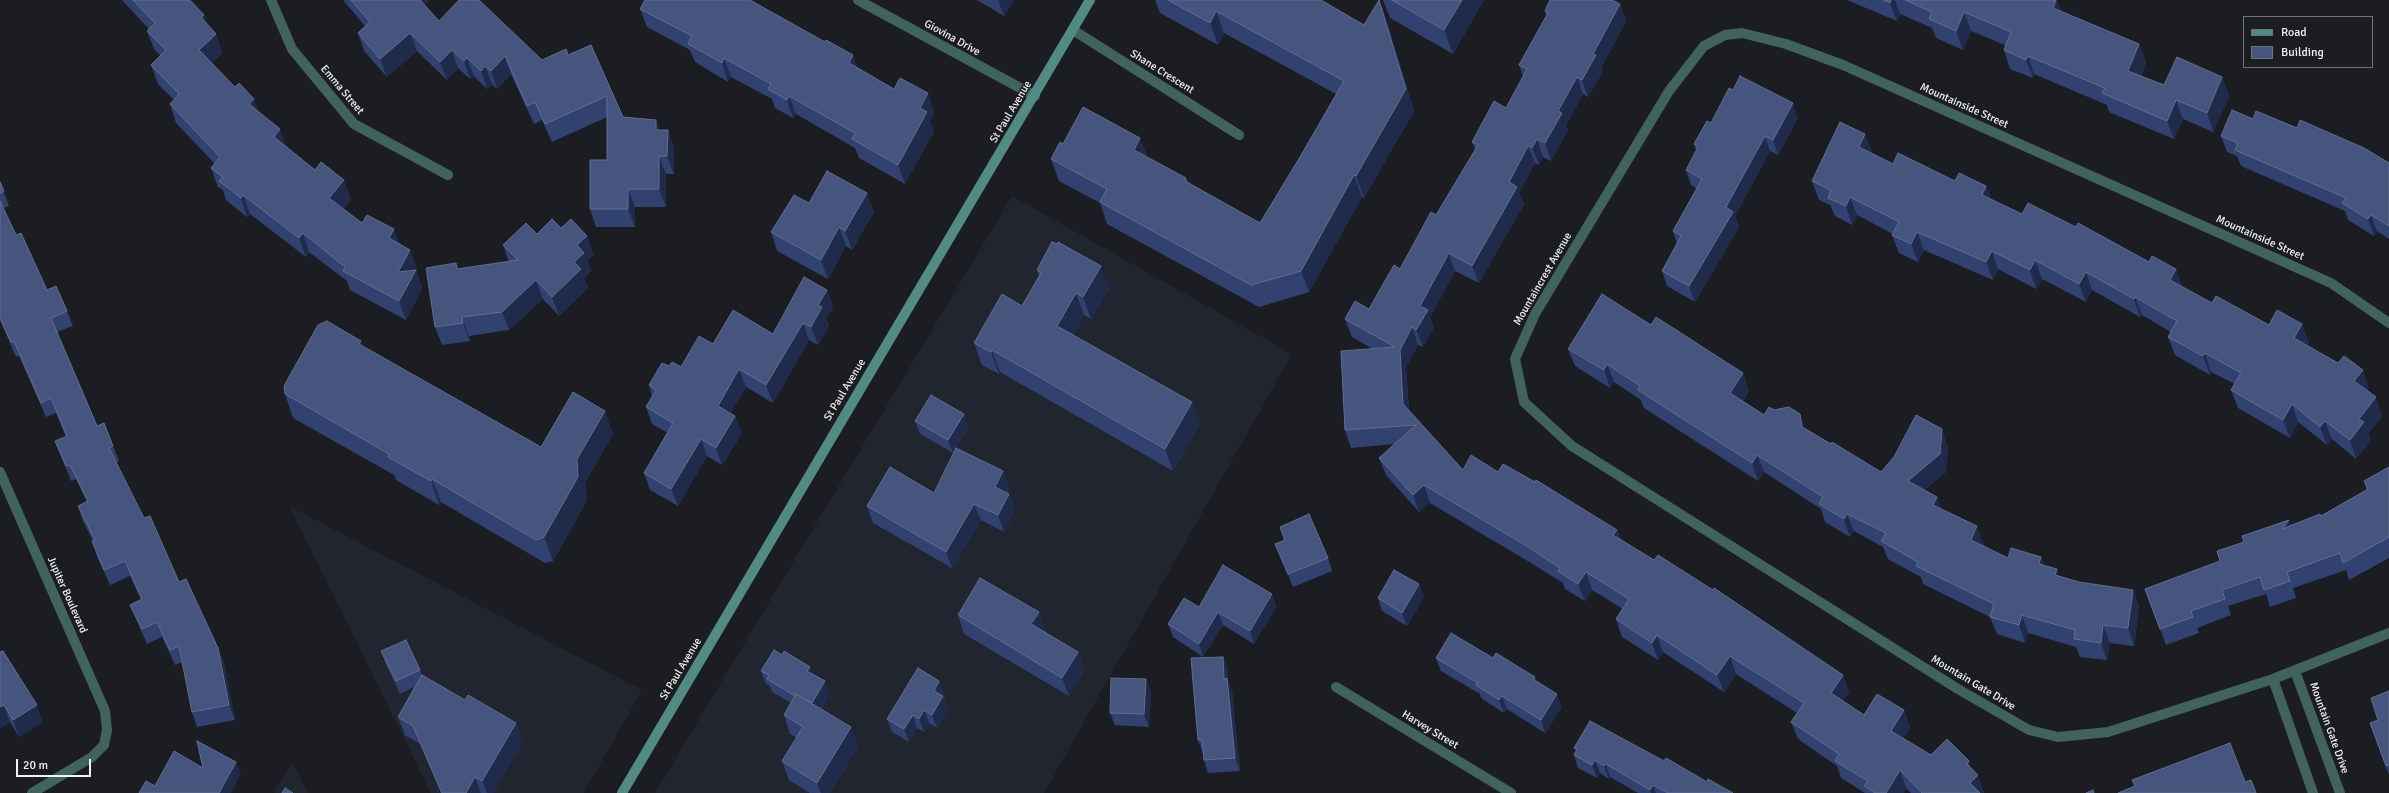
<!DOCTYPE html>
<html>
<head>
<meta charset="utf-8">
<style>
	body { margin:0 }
	#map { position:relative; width:2389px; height:793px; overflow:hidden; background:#1b1d22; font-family:Signika,sans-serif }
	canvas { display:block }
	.legend { position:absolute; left:2243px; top:16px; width:130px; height:52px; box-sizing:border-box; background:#1b1d22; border:1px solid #707276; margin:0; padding:5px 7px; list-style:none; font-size:12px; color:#f0f2f5 }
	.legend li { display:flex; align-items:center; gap:8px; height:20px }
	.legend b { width:20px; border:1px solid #707276 }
	.scale { position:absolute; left:16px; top:759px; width:75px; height:18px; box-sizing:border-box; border:2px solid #f0f2f5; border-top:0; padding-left:5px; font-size:12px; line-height:14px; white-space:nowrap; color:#f0f2f5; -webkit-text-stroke:3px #1b1d22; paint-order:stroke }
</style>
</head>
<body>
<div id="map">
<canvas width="2389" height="793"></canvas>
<ul class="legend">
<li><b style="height:5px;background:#528b84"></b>Road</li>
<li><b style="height:11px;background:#46557e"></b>Building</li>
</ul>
<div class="scale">20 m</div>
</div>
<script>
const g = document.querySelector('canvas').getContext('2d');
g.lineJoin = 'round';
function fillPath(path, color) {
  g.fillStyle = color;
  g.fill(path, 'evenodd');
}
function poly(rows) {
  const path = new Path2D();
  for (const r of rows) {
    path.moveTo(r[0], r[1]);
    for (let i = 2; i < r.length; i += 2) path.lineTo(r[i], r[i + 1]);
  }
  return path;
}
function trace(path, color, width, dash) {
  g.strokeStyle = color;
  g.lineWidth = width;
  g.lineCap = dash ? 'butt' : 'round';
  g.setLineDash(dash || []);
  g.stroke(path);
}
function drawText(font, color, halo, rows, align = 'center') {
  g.font = font + ' Signika,sans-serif';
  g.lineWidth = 3;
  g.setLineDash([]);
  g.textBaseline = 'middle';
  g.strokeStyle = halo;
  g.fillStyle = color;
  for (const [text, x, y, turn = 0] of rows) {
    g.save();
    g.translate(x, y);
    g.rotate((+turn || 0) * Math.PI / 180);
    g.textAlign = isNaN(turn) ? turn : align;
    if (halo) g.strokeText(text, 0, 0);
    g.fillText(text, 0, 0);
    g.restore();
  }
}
fillPath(poly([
	[1012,196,1292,354,1044,793,655,793],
	[289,506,642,690,584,793,431,793],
	[292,762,308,793,274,793]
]), '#212530');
trace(poly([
	[271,0,292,49,354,124,448,175],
	[858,0,1035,96],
	[1073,30,1239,135],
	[2389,323,2331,283,1843,65,1786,44,1742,33,1725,35,1704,46,1669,91,1535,314,1515,359,1524,402,1572,446,1958,689,2029,730,2058,737,2108,732,2273,679,2389,633],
	[0,472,105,711,107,730,104,745,92,757,32,793],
	[2295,671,2340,793],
	[2273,679,2313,793],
	[1336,687,1511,793]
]), '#41635e', 10);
trace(poly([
	[622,793,1090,0]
]), '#528b84', 10);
fillPath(poly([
	[122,0,190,0,204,15,207,25,216,34,222,53,212,63,258,112,287,147,351,199,343,209,362,223,394,229,399,244,417,268,416,270,422,288,406,320,350,290,347,281,309,252,306,257,250,214,247,217,226,200,223,190,218,187,211,168,215,164,176,123,170,104,174,100,158,84,151,65,161,56,154,49,147,31,149,29],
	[343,0,427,0,428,1,424,4,439,21,542,60,568,55,591,45,623,117,660,130,674,148,674,174,666,174,666,207,635,207,635,227,596,227,590,209,607,160,607,117,552,142,542,120,534,124,511,74,497,89,492,84,487,89,474,76,470,79,458,68,447,80,417,51,387,77,364,51,358,33,365,26],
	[977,0,1014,0,1004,16],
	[1155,0,1321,0,1364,25,1379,0,1387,22,1414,111,1364,198,1362,197,1309,292,1259,307,1107,224,1100,203,1059,181,1051,159,1063,144,1140,138,1147,157,1186,178,1188,182,1260,223,1300,157,1336,94,1224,33,1218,45,1160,13],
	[1383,0,1484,0,1453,54,1390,18],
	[1847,0,2056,0,2061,11,2139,44,2146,62,2141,76,2164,85,2222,77,2229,96,2213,132,2183,119,2174,139,2109,112,2107,105,2034,74,2033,78,2010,69,2004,50,2005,45,1971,31,1963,50,1936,38,1932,28,1900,14,1897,21],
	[1620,4,1626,21,1601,68,1602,73,1588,97,1583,94,1566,125,1568,130,1551,161,1543,157,1539,165,1535,163,1519,192,1524,204,1479,283,1455,271,1430,317,1434,327,1423,347,1418,345,1406,367,1409,410,1463,470,1498,472,1535,482,1617,530,1621,540,1843,675,1849,692,1843,701,1864,715,1904,710,1910,728,1903,738,1931,755,1972,769,1984,793,1911,793,1906,788,1903,793,1865,793,1841,778,1837,766,1798,739,1791,722,1797,713,1736,674,1724,692,1663,652,1658,660,1622,637,1616,619,1623,609,1592,590,1585,601,1565,589,1563,583,1531,563,1430,503,1419,512,1386,475,1379,458,1394,444,1351,448,1345,430,1373,349,1352,337,1345,319,1369,309,1400,269,1436,215,1475,150,1472,142,1506,108,1523,76,1519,65,1546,16,1545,11],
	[640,9,858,68,934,112,930,121,934,131,905,184,859,158,855,148,796,114,793,118,775,108,772,99,731,77,728,82,695,62,690,50,647,27],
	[1798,118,1778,155,1770,151,1735,216,1739,227,1695,302,1667,286,1662,271,1677,244,1673,231,1697,189,1691,185,1686,170,1696,151,1694,144,1711,123],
	[2253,119,2297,128,2389,163,2389,239,2377,231,2374,236,2348,220,2345,211,2241,166,2237,156,2227,152,2221,136],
	[1865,134,1872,153,1871,153,1893,164,1955,181,1986,186,1991,199,2022,214,2076,227,2149,262,2176,269,2182,287,2212,303,2269,325,2302,324,2309,343,2307,346,2369,389,2367,391,2382,416,2368,434,2371,441,2356,459,2332,439,2327,445,2298,422,2290,438,2238,408,2231,390,2235,384,2211,372,2210,375,2175,355,2168,337,2171,332,2142,315,2140,317,2092,290,2086,302,2042,279,2036,289,1998,269,1993,280,1924,250,1918,262,1899,253,1892,235,1893,234,1857,215,1852,225,1835,216,1830,205,1819,200,1812,181],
	[0,182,9,206,3,208,16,235,47,290,67,311,73,326,57,332,97,426,113,446,119,461,116,462,144,518,179,582,218,648,224,663,235,720,197,727,192,712,182,662,175,665,162,637,147,644,136,619,130,605,141,600,130,576,110,585,97,556,92,541,93,541,83,521,78,506,87,502,76,479,71,481,55,441,66,437,56,413,46,417,19,356,16,357,0,320],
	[809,203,874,212,852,250,846,246,828,279,777,251,771,232],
	[561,228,594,255,587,261,591,271,584,278,588,288,559,316,543,299,509,330,469,336,470,341,442,345,435,327,456,263,458,269,509,262,503,245,537,234],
	[1037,270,1109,288,1091,319,1084,315,1073,335,1192,402,1200,424,1173,471,1000,372,999,374,982,365,974,343,1022,306,1039,276],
	[827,290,833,307,826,319,829,325,818,345,809,340,773,403,746,387,730,413,735,416,742,433,722,465,707,456,678,506,650,490,644,473,668,433,652,424,646,407,652,396,649,385,669,366,681,367,713,344,773,334],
	[1651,325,1743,373,1749,391,1743,401,1764,415,1805,428,1831,444,1881,472,1948,447,1946,472,1925,490,1937,497,1941,509,1984,544,1983,546,2008,558,2041,557,2044,566,2059,576,2079,582,2133,590,2139,607,2134,646,2110,643,2107,660,2080,657,2076,647,2028,633,2025,643,1997,634,1990,617,1923,584,1921,577,1888,559,1883,547,1854,531,1850,537,1825,522,1821,509,1764,472,1758,481,1644,408,1641,400,1614,382,1610,388,1575,366,1568,349],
	[363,347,541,447,613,434,585,483,587,500,553,561,545,563,441,502,439,505,396,480,394,475,293,418,285,394],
	[964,414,968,427,953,453,920,434,915,421],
	[2389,467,2389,558,2349,580,2346,570,2293,588,2296,598,2270,607,2266,594,2228,606,2231,615,2197,628,2199,633,2166,645,2145,589,2220,561,2244,542,2289,520,2291,525,2321,516,2367,490,2364,481],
	[1003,471,1009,487,1007,493,1009,494,1015,510,1004,532,981,520,952,568,873,523,867,506,934,493],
	[1280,527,1328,558,1332,571,1293,587,1275,544,1284,540],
	[1419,584,1424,597,1407,626,1382,611,1378,598],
	[1272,594,1276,607,1254,644,1223,625,1203,657,1173,637,1168,624,1199,607],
	[958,615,1046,631,1045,632,1078,652,1084,671,1069,696,964,634],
	[381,651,420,670,422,675,465,700,516,723,523,741,493,793,441,793,420,744,405,735,398,717,414,687,400,694,386,664],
	[0,652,43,722,19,737,10,722,0,728],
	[782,655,810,667,812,674,829,694,821,709,858,746,830,793,810,793,789,780,782,761,797,738,790,734,784,715,791,703,772,692,770,686,766,684,761,671],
	[1223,657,1228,670,1228,680,1232,691,1240,771,1208,773,1204,760,1203,753,1198,740],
	[1436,658,1493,658,1535,677,1536,681,1562,707,1545,733,1507,709,1504,713,1481,698,1480,694,1441,671],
	[1146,679,1151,692,1149,727,1115,725,1110,713],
	[939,681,944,694,943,696,948,709,937,728,929,723,924,732,917,728,909,742,892,732,887,719],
	[2389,691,2389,775,2370,723,2378,720],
	[1574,748,1664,761,1707,782,1733,793,1638,793,1610,777,1609,779,1600,773,1597,778,1578,768,1574,755,1576,751]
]), '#314270');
fillPath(poly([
	[415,0,427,0,428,1,418,9],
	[998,0,1014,0,1004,16],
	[1379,0,1387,22,1414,111,1364,198,1356,176],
	[1462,0,1484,0,1453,54,1444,30],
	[1891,0,1895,0,1900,14,1897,21,1890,3],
	[2057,0,2063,19,2053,8],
	[1620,4,1626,21,1601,68,1602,73,1588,97,1582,80,1593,54],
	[1216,11,1224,33,1218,45,1210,23],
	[1964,12,1971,31,1963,50,1956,31],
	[204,15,210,33,201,17],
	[410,33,417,51,387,77,380,59],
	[216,34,222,53,206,69,199,50],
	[2139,44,2146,62,2135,89,2128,71],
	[452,50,458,68,447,80,440,62],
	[853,55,860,74,849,63],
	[505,56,511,74,497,89,491,71],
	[2028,56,2034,74,2033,78,2026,60],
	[467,58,474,76,470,79,464,61],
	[724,58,731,77,728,82,722,63],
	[485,66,492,84,487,89,481,71],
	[1577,77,1583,94,1566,125,1568,130,1551,161,1545,143,1558,111],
	[2222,77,2229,96,2213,132,2207,113],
	[928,93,934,112,930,121,934,131,905,184,898,165,920,108],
	[789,96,796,114,793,118,787,100],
	[254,99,261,118,249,104],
	[2176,100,2183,119,2174,139,2167,121],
	[1793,103,1798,118,1778,155,1773,140],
	[656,120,662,138,656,130],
	[280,129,287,148,274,137],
	[668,130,674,148,674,174,667,156],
	[1865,134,1872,153,1866,166,1859,147],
	[1765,136,1770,151,1735,216,1739,227,1695,302,1689,286,1726,207],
	[1140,138,1148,160,1134,150],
	[1537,139,1543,157,1539,165,1532,148],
	[1528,146,1535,163,1519,192,1524,204,1479,283,1472,266,1509,182],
	[659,156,666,174,666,207,659,189],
	[1354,175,1362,197,1309,292,1301,271],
	[344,180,351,199,336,217,329,198],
	[1986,186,1993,204,1982,195],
	[628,189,635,207,635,227,628,209],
	[867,193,874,212,852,250,845,231],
	[243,195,250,214,247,217,241,198],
	[1850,197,1857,215,1852,225,1846,206],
	[2371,215,2377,231,2374,236,2368,219],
	[839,227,846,246,828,279,821,260],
	[394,229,401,248,389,238],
	[1917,232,1924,250,1918,262,1911,244],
	[303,233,309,252,306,257,299,238],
	[587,236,594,255,587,261,591,271,584,278,588,288,559,316,552,297,574,262,577,245],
	[410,250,417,268,416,270,422,288,406,320,399,301,398,272],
	[1992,251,1998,269,1993,280,1986,262],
	[1449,253,1455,271,1430,317,1434,327,1423,347,1416,330,1420,306],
	[2035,260,2042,279,2036,289,2030,270],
	[1101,266,1109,288,1091,319,1083,297],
	[2176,269,2182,287,2170,280],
	[2086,272,2092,290,2086,302,2079,284],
	[536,280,543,299,509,330,502,312],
	[827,290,833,307,826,319,829,325,818,345,811,327,818,305],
	[1076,293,1084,315,1065,348,1057,326],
	[2135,297,2142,315,2140,317,2134,299],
	[462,317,469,336,470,341,463,323],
	[803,323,809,340,773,403,766,385],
	[2302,324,2309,343,2301,356,2294,338],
	[1412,327,1418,345,1406,367,1410,421,1403,404,1400,350],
	[361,341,369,364,359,344],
	[992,350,1000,372,999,374,991,352],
	[2205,353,2211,372,2210,375,2203,356],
	[1607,364,1614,382,1610,388,1604,370],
	[739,369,746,387,725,423,718,406],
	[2363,370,2369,389,2361,399,2354,381],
	[1743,373,1749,391,1737,410,1730,393],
	[2376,397,2382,416,2368,434,2371,441,2356,459,2350,440,2359,419],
	[1192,402,1200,424,1173,471,1165,449],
	[2292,404,2298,422,2290,438,2283,420],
	[605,411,613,434,585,483,587,500,553,561,544,537,577,459],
	[964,414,968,427,953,453,948,440],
	[1800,414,1806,431,1802,427],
	[735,416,742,433,722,465,716,448],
	[2325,421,2332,439,2327,445,2320,427],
	[1942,429,1948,447,1946,472,1914,499,1908,481],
	[701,439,707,456,678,506,671,489],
	[1757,455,1764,472,1758,481,1752,463],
	[1003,471,1009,487,1001,503,995,487],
	[432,479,441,502,439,505,431,481],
	[1424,485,1430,503,1419,512,1413,495],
	[1009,494,1015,510,1004,532,998,515],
	[1937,497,1943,515,1933,505],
	[974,504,981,520,952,568,946,552],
	[1847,514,1854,531,1850,537,1844,519],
	[2289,520,2295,537,2282,529],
	[1977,526,1984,544,1978,557,1971,540],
	[1617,530,1623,547,1613,535],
	[2041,557,2047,575,2039,564],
	[2057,569,2063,587,2055,575],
	[1586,572,1592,590,1585,601,1578,584],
	[1419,584,1424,597,1407,626,1402,613],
	[2133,590,2139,607,2134,646,2128,628],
	[1272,594,1276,607,1254,644,1250,631],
	[1039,612,1046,631,1038,643,1031,624],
	[1218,612,1223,625,1203,657,1199,644],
	[2022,615,2028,633,2025,643,2019,625],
	[2103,625,2110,643,2107,660,2101,643],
	[1657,635,1663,652,1658,660,1652,643],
	[218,648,224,663,235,720,229,705],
	[1078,652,1084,671,1069,696,1062,678],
	[1730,656,1736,674,1724,692,1717,675],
	[1223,657,1228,670,1228,680,1232,691,1240,771,1235,758,1224,679],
	[810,667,814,680,807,671],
	[1843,675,1849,692,1837,710,1831,693],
	[1146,679,1151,692,1149,727,1144,714],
	[825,681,829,694,815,718,810,705],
	[939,681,944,694,941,700,943,696,948,709,937,728,932,715,934,691],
	[1557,694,1562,707,1545,733,1541,720],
	[1502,696,1507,709,1504,713,1499,700],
	[4,705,10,722,0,728,0,707],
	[37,705,43,722,19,737,13,720],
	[924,710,929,723,924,732,919,719],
	[1904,710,1910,728,1897,748,1891,731],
	[913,715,917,728,909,742,904,729],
	[516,723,523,741,493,793,487,793,482,781],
	[851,727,858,746,830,793,821,793,817,783],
	[1595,760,1600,773,1597,778,1592,765],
	[1969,761,1975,778,1978,775,1984,793,1974,793,1970,783,1967,764],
	[236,762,241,774,231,793,219,793],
	[1606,764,1610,777,1609,779,1604,766],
	[1900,770,1906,788,1903,793,1886,793],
	[475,777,481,793,466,793],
	[1653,785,1656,793,1651,793,1650,790]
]), '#202b4b');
const building = poly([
	[133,0,190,0,204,15,201,17,216,34,199,50,235,87,239,83,254,99,249,104,280,129,274,137,315,170,321,162,344,180,329,198,362,223,367,215,394,229,389,238,410,250,398,272,416,270,399,301,343,271,345,267,303,233,299,238,243,195,241,198,219,181,223,177,211,168,220,157,170,104,179,94,151,65,166,50,147,31,155,23,133,0],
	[351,0,420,0,439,21,459,0,479,0,542,60,566,49,568,55,591,45,623,117,656,120,656,130,668,130,667,156,659,156,659,189,628,189,628,209,590,209,590,160,607,160,607,96,545,124,535,102,527,106,505,56,491,71,485,66,481,71,467,58,464,61,452,50,440,62,410,33,380,59,358,33,370,22,351,0],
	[645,0,750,0,825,42,826,40,853,55,849,63,894,89,900,78,928,93,920,108,927,112,898,165,852,139,855,133,789,96,787,100,768,89,771,84,724,58,722,63,688,44,692,36,640,9,645,0],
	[1168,0,1321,0,1364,25,1379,0,1406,89,1356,176,1354,175,1301,271,1251,285,1100,202,1107,189,1051,159,1060,142,1063,144,1083,107,1140,138,1134,150,1186,178,1185,181,1260,223,1300,157,1344,81,1216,11,1210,23,1168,0],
	[1392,0,1462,0,1444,30,1392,0],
	[1550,0,1612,0,1620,4,1593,54,1596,55,1582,80,1577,77,1558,111,1562,113,1545,143,1537,139,1532,148,1528,146,1509,182,1517,187,1472,266,1449,253,1420,306,1428,310,1416,330,1412,327,1400,350,1403,404,1463,470,1471,455,1498,472,1503,464,1535,482,1536,480,1617,530,1613,535,1654,560,1658,555,1713,590,1714,588,1843,675,1831,693,1864,715,1877,694,1904,710,1891,731,1931,755,1947,739,1969,761,1967,764,1978,775,1970,783,1980,793,1922,793,1900,770,1886,793,1875,793,1864,786,1868,781,1835,761,1839,754,1791,722,1804,703,1730,656,1717,675,1657,635,1652,643,1616,619,1629,599,1586,572,1578,584,1558,571,1560,568,1525,545,1424,485,1413,495,1379,458,1416,425,1345,430,1341,351,1395,347,1345,319,1355,301,1369,309,1394,265,1400,269,1431,212,1436,215,1478,145,1472,142,1494,101,1506,108,1527,69,1519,65,1548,13,1545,11,1550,0],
	[1884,0,1891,0,1890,3,1884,0],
	[1905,0,2056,0,2053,8,2139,44,2128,71,2164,85,2177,57,2222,77,2207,113,2176,100,2167,121,2102,93,2105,88,2028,56,2026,60,2004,50,2011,32,1964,12,1956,31,1929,19,1932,12,1905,0],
	[1740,76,1793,103,1773,140,1765,136,1726,207,1733,212,1689,286,1662,271,1681,236,1673,231,1702,179,1686,170,1698,147,1694,144,1707,121,1711,123,1729,88,1733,90,1740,76],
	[2232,110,2253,119,2256,111,2297,128,2300,120,2364,148,2389,163,2389,226,2371,215,2368,219,2342,203,2346,198,2235,150,2238,143,2221,136,2232,110],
	[1840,122,1865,134,1859,147,1893,164,1898,153,1955,181,1959,173,1986,186,1982,195,2022,214,2028,203,2076,227,2078,223,2149,262,2152,256,2176,269,2170,280,2212,303,2216,296,2269,325,2277,310,2302,324,2294,338,2338,363,2344,356,2363,370,2354,381,2376,397,2359,419,2364,422,2350,440,2325,421,2320,427,2292,404,2283,420,2231,390,2241,373,2205,353,2203,356,2168,337,2177,321,2135,297,2134,299,2086,272,2079,284,2035,260,2030,270,1992,251,1986,262,1917,232,1911,244,1892,235,1899,222,1850,197,1846,206,1828,198,1831,190,1812,181,1840,122],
	[827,171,867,193,845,231,839,227,821,260,771,232,794,195,809,203,827,171],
	[0,182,4,191,0,193,0,182],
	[0,201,16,235,21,233,47,290,56,286,67,311,51,318,97,426,104,423,113,446,109,448,144,518,150,516,179,582,186,579,218,648,229,705,192,712,179,646,170,650,157,622,142,629,130,605,142,599,125,561,104,570,92,541,95,540,78,506,88,501,70,465,66,466,55,441,67,436,51,398,41,403,14,341,11,342,0,318,0,201],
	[552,219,561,228,571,219,587,236,577,245,584,253,574,262,581,269,552,297,536,280,502,312,462,317,463,323,435,327,426,268,456,263,457,269,518,260,503,245,526,223,537,234,552,219],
	[1052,242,1057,244,1058,242,1101,266,1083,297,1076,293,1057,326,1192,402,1165,449,992,350,991,352,974,343,1002,294,1022,306,1041,273,1037,270,1052,242],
	[804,277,827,290,818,305,822,307,811,327,803,323,766,385,739,369,718,406,735,416,716,448,701,439,671,489,644,473,673,423,646,407,656,390,649,385,662,363,669,366,672,362,681,367,699,336,713,344,733,310,773,334,804,277],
	[1602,294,1651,325,1656,317,1743,373,1730,393,1764,415,1769,407,1774,410,1789,407,1800,414,1802,427,1831,444,1832,442,1881,472,1894,457,1916,415,1942,429,1940,454,1908,481,1937,497,1933,505,1977,526,1971,540,2008,558,2011,548,2041,557,2039,564,2057,569,2055,575,2079,582,2133,590,2128,628,2103,625,2101,643,2074,639,2075,630,2022,615,2019,625,1990,617,1994,604,1916,566,1918,562,1881,541,1886,533,1847,514,1844,519,1819,504,1823,497,1757,455,1752,463,1638,390,1640,386,1607,364,1604,370,1568,349,1602,294],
	[327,321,361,341,359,344,541,447,573,392,605,411,577,459,578,477,544,537,536,540,432,479,431,481,388,457,389,454,285,394,284,386,318,325,327,321],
	[931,395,964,414,948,440,915,421,931,395],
	[956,448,1003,471,995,487,1009,494,998,515,974,504,946,552,867,506,890,467,934,493,956,448],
	[2389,467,2389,537,2343,563,2340,553,2287,572,2290,581,2264,590,2260,577,2222,590,2225,599,2191,611,2193,617,2160,629,2145,589,2220,561,2217,551,2244,542,2242,536,2289,520,2282,529,2320,514,2321,516,2368,489,2364,481,2389,467],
	[1309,514,1328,558,1288,574,1275,544,1285,540,1280,527,1309,514],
	[1223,565,1272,594,1250,631,1218,612,1199,644,1168,624,1184,598,1199,607,1223,565],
	[1394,570,1419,584,1402,613,1378,598,1394,570],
	[980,578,1039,612,1031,624,1078,652,1062,678,958,615,980,578],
	[1451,633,1493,658,1496,653,1535,677,1533,679,1557,694,1541,720,1502,696,1499,700,1476,685,1478,683,1436,658,1451,633],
	[406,640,420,670,396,681,381,651,406,640],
	[774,650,782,655,784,651,810,667,807,671,825,681,812,703,796,694,795,696,767,679,769,675,761,671,774,650],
	[3,651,37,705,13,720,4,705,0,707,0,652,3,651],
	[1223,657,1224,679,1227,678,1235,758,1204,760,1202,740,1198,740,1191,658,1223,657],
	[918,668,939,681,934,691,943,696,932,715,924,710,919,719,913,715,904,729,887,719,918,668],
	[422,675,465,700,468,695,516,723,482,781,475,777,466,793,442,793,413,726,398,717,422,675],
	[1111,678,1146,679,1144,714,1110,713,1111,678],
	[2389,691,2389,765,2386,766,2370,723,2378,720,2371,698,2389,691],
	[796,694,851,727,817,783,782,761,803,727,784,715,796,694],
	[1590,721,1664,761,1666,758,1707,782,1708,779,1733,793,1668,793,1653,785,1650,790,1606,764,1604,766,1595,760,1592,765,1574,755,1577,749,1574,748,1590,721],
	[197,741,236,762,219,793,139,793,146,781,155,786,174,751,203,768,197,741],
	[2230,743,2245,782,2251,780,2256,793,2118,793,2135,786,2132,780,2230,743],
	[285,788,293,793,282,793,285,788],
	[2093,790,2094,793,2086,793,2093,790]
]);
fillPath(building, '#46557e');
trace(building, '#606e91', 1);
drawText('11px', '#f0f2f5', '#1b1d22', [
	["Giovina Drive",952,38,29],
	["Shane Crescent",1162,72,32],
	["Emma Street",342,90,50],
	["Mountainside Street",1964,106,24],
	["St Paul Avenue",1011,112,-59],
	["Mountainside Street",2260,238,24],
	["Mountaincrest Avenue",1543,279,-60],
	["St Paul Avenue",845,390,-59],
	["Jupiter Boulevard",67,595,66],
	["St Paul Avenue",681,669,-59],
	["Mountain Gate Drive",1973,683,31],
	["Mountain Gate Drive",2329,728,70],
	["Harvey Street",1430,730,31]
]);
</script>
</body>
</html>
